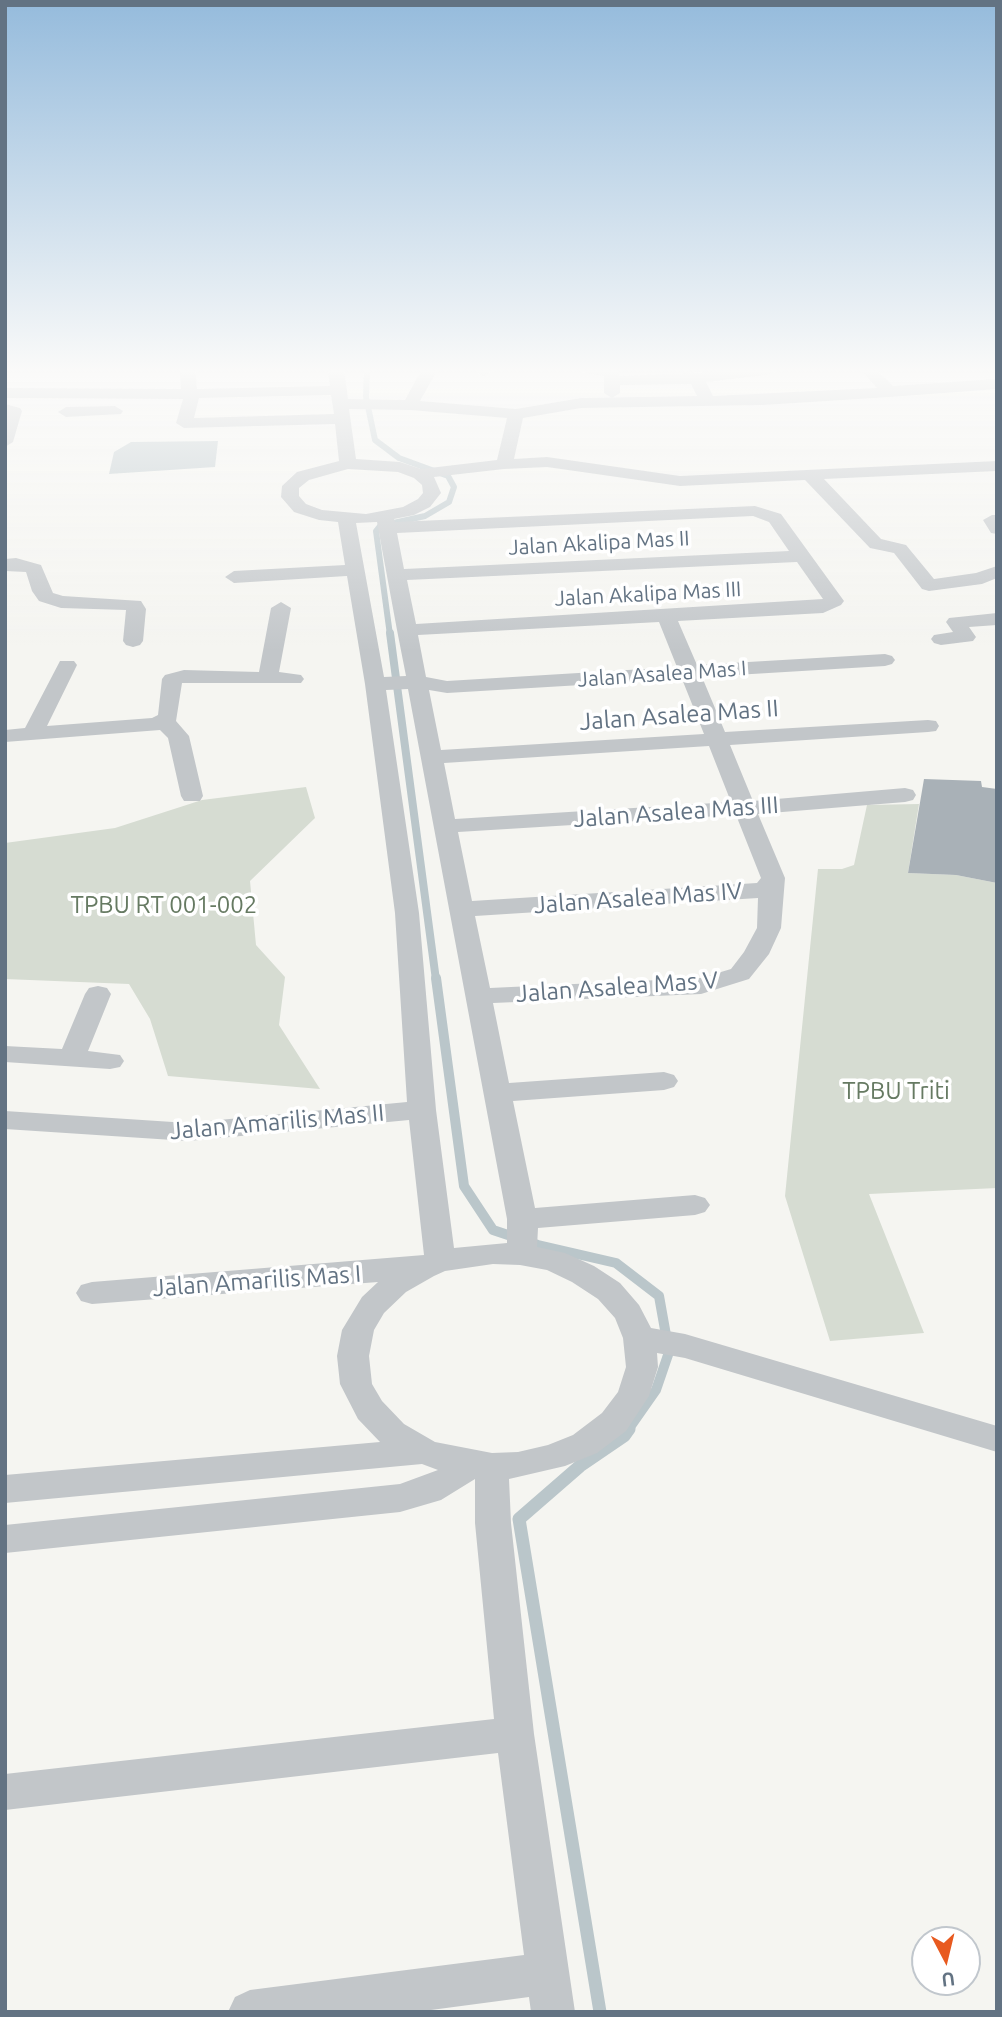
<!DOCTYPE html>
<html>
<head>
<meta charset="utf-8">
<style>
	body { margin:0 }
	#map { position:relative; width:1002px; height:2017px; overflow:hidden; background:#f5f5f1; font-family:Ubuntu,sans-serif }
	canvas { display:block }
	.frame { position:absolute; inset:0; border:7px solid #637383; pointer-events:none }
	.north { position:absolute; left:911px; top:1926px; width:70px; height:70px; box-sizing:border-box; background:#fff; border:2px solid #c1c7cd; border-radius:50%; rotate:173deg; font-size:19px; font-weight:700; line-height:28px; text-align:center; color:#637383 }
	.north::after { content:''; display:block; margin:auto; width:24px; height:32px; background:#e85a1f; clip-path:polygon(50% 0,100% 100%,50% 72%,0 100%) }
</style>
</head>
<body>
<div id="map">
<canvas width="1002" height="2017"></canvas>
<div class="frame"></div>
<div class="north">U</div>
</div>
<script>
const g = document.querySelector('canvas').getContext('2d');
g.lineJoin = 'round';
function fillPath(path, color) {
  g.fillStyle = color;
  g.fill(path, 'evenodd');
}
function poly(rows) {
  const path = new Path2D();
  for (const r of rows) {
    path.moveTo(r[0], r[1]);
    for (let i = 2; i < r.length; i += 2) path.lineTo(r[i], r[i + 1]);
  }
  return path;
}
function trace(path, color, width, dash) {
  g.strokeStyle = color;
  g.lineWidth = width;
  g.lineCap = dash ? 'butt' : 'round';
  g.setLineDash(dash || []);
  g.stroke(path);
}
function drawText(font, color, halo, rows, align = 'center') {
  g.font = font + ' Ubuntu,sans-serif';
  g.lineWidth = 7;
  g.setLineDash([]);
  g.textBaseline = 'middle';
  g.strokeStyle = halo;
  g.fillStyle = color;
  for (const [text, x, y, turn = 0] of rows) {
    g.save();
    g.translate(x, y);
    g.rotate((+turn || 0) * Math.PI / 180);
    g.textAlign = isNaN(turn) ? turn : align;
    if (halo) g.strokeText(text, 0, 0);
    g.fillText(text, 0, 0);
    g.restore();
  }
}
fillPath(poly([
	[306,787,315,818,250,881,256,945,285,977,279,1025,320,1089,168,1076,150,1019,129,984,5,979,5,843,115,828,202,800],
	[919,804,908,873,956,875,997,883,997,1188,869,1194,924,1333,830,1341,785,1196,818,869,842,869,854,865,867,805]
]), '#d6dcd2');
fillPath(poly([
	[218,441,215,467,109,474,114,452,131,442]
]), '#bac6ca');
trace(poly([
	[367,369,366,397,375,440,399,458,448,476,454,487,449,502,425,516,380,526,376,531,390,635]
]), '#bac6ca', 6);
trace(poly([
	[390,633,436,980]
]), '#bac6ca', 8);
trace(poly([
	[436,978,464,1186,493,1230,538,1245,616,1263,659,1296,669,1352,656,1390,628,1430]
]), '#bac6ca', 10);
trace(poly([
	[600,2012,519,1519,580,1466,624,1436,629,1429]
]), '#bac6ca', 13);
fillPath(poly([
	[924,779,981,781,982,787,997,789,997,883,956,875,908,873]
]), '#a9b1b7');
fillPath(poly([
	[180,369,195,369,197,389,330,386,328,369,344,369,348,399,405,400,422,369,438,369,420,401,516,409,581,398,697,396,691,384,620,385,620,393,612,398,604,393,604,376,581,372,579,369,618,369,620,376,779,369,772,374,706,382,713,396,877,388,860,369,876,369,893,386,997,379,997,389,890,397,763,405,581,408,523,418,514,459,547,457,680,476,997,461,997,471,824,479,881,539,906,545,934,579,976,573,997,566,997,578,982,584,929,591,922,589,894,553,870,548,805,480,680,486,547,467,504,469,434,477,441,493,430,507,414,515,394,519,395,522,755,506,781,514,844,601,841,605,823,613,678,621,697,665,885,654,892,656,895,660,892,664,885,666,702,677,725,732,928,720,936,721,939,726,936,731,928,732,730,745,753,801,905,788,913,790,916,795,913,800,905,802,758,814,785,878,781,928,769,954,749,979,701,994,493,1003,509,1083,664,1072,674,1075,678,1081,674,1087,664,1090,513,1101,535,1208,695,1195,705,1198,710,1205,705,1212,695,1215,538,1228,537,1247,565,1253,594,1266,620,1283,639,1305,651,1328,685,1334,997,1426,997,1452,685,1358,657,1353,658,1367,649,1396,626,1431,597,1453,565,1466,509,1479,511,1523,534,1734,575,2012,531,2012,529,1997,416,2012,228,2012,235,1997,250,1990,524,1955,498,1753,5,1810,5,1774,494,1719,475,1523,475,1479,441,1500,400,1512,5,1553,5,1525,400,1484,438,1470,422,1464,5,1503,5,1475,380,1442,358,1419,340,1384,337,1356,342,1330,362,1297,378,1282,92,1304,81,1301,76,1293,81,1285,92,1282,424,1255,409,1120,188,1141,5,1129,5,1111,188,1123,407,1102,395,913,365,684,347,576,234,583,225,577,234,571,345,565,338,522,319,520,294,512,281,497,282,486,297,472,339,461,335,424,184,428,176,423,183,399,5,398,5,388,181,389,180,369],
	[331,395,334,414,194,418,199,398,331,395],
	[349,409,410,410,507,418,497,460,421,469,400,462,356,459,349,409],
	[348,469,398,472,414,478,422,485,423,493,418,499,403,507,366,514,322,510,306,504,299,496,299,488,309,480,348,469],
	[753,516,769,522,789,551,404,569,397,533,753,516],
	[377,522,397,630,406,676,384,677,356,523,377,522],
	[797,562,823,599,416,624,407,580,797,562],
	[659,622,677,667,447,681,426,677,418,635,659,622],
	[682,679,704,734,441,750,429,690,447,693,682,679],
	[408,689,507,1219,507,1243,454,1248,436,1110,419,913,386,690,408,689],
	[709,746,731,802,455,819,444,763,709,746],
	[736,815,761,878,757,883,472,901,458,832,736,815],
	[758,898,757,928,744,952,731,969,701,978,490,988,475,916,758,898],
	[493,1264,520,1265,547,1270,572,1282,598,1299,615,1318,623,1338,626,1367,618,1392,602,1413,573,1435,548,1445,518,1452,492,1453,435,1442,404,1424,382,1401,372,1384,369,1356,374,1330,384,1313,406,1292,434,1276,445,1271,493,1264],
	[476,369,492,369,492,371,484,376,479,374,476,369],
	[5,404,20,408,22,411,13,442,5,447,5,404],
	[115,406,123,411,121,414,66,417,58,412,66,407,115,406],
	[992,515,997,515,997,534,991,533,983,520,992,515],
	[16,558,41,565,53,593,63,596,141,601,146,609,143,641,140,645,133,647,126,645,123,641,126,610,61,608,39,601,32,591,26,572,5,571,5,559,16,558],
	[281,602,291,608,279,672,301,675,304,679,301,683,182,683,176,721,189,736,203,796,200,801,184,801,181,796,168,738,160,730,5,742,5,730,25,728,60,661,74,661,77,665,47,726,152,718,158,715,162,679,165,675,184,670,259,672,271,608,281,602],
	[997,613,997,625,969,627,976,637,973,641,941,645,934,643,931,639,934,635,953,632,946,622,949,618,997,613],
	[98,986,107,988,111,994,88,1051,120,1055,124,1061,120,1067,110,1069,5,1062,5,1046,62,1049,85,994,89,988,98,986]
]), '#c2c6c9');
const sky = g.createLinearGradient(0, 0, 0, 651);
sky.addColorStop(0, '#95bbdc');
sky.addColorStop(0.57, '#fafaf9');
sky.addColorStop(1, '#fafaf900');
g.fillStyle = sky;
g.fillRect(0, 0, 1002, 651);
drawText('21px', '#637383', '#fff', [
	["Jalan Akalipa Mas II",599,543,-3],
	["Jalan Akalipa Mas III",648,594,-3],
	["Jalan Asalea Mas I",662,674,-4]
]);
drawText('24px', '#637383', '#fff', [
	["Jalan Asalea Mas II",679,715,-4],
	["Jalan Asalea Mas III",676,812,-4],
	["Jalan Asalea Mas IV",638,898,-4],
	["Jalan Asalea Mas V",617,987,-4],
	["Jalan Amarilis Mas II",277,1122,-5],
	["Jalan Amarilis Mas I",257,1281,-4]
]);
drawText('24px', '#667a62', '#fff', [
	["TPBU RT 001-002",164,905],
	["TPBU Triti",896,1091]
]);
</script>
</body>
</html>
